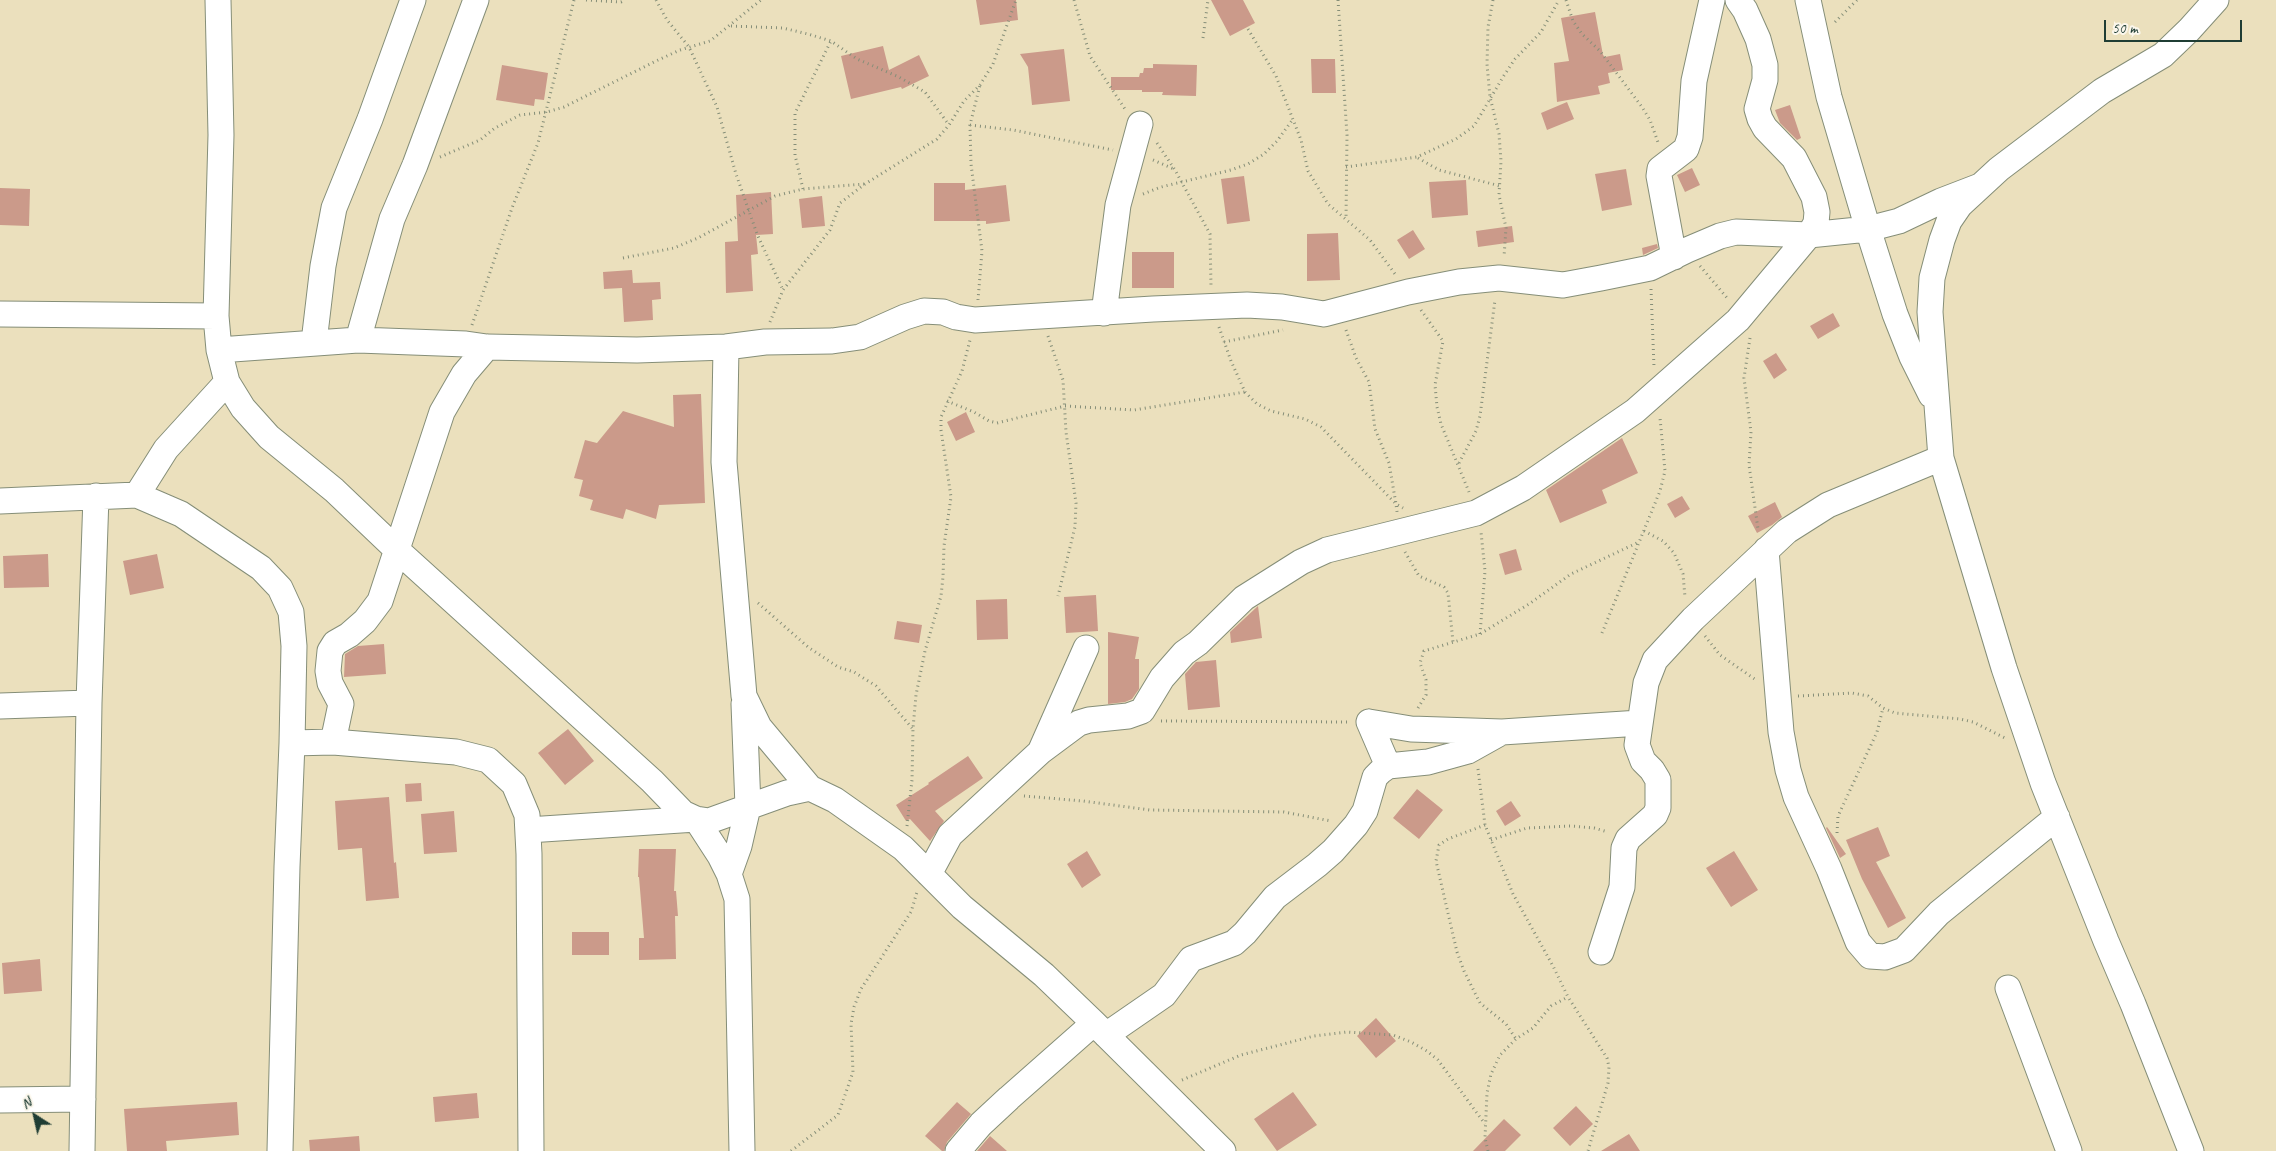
<!DOCTYPE html>
<html>
<head>
<meta charset="utf-8">
<style>
	body { margin:0 }
	#map { position:relative; width:2276px; height:1151px; overflow:hidden; background:#ebe0bd; font-family:Caveat,sans-serif }
	canvas { display:block }
	.north { position:absolute; left:10px; top:1091px; width:50px; height:50px; -webkit-text-stroke:4px #fbf7ec; paint-order:stroke; rotate:325deg; font-size:14px; font-weight:700; line-height:20px; text-align:center; color:#1f3d34 }
	.north::after { content:''; display:block; margin:auto; width:18px; height:22px; background:#1f3d34; clip-path:polygon(50% 0,100% 100%,50% 72%,0 100%) }
	.scale { position:absolute; left:2104px; top:20px; width:138px; height:22px; box-sizing:border-box; border:2px solid #1f3d34; border-top:0; padding-left:6px; font-size:15px; line-height:18px; white-space:nowrap; color:#1f3d34; -webkit-text-stroke:4px #fbf7ec; paint-order:stroke }
</style>
</head>
<body>
<div id="map">
<canvas width="2276" height="1151"></canvas>
<div class="north">N</div>
<div class="scale">50 m</div>
</div>
<script>
const g = document.querySelector('canvas').getContext('2d');
g.lineJoin = 'round';
function fillPath(path, color) {
  g.fillStyle = color;
  g.fill(path, 'evenodd');
}
function poly(rows) {
  const path = new Path2D();
  for (const r of rows) {
    path.moveTo(r[0], r[1]);
    for (let i = 2; i < r.length; i += 2) path.lineTo(r[i], r[i + 1]);
  }
  return path;
}
function trace(path, color, width, dash) {
  g.strokeStyle = color;
  g.lineWidth = width;
  g.lineCap = dash ? 'butt' : 'round';
  g.setLineDash(dash || []);
  g.stroke(path);
}
fillPath(poly([
	[976,0,1016,0,1018,20,980,25],
	[1211,0,1243,0,1255,23,1230,36],
	[1595,12,1603,55,1605,57,1620,54,1623,70,1608,73,1610,83,1598,86,1600,94,1557,102,1554,63,1569,61,1561,18],
	[883,46,889,70,919,55,929,76,902,89,901,87,851,99,841,56],
	[1064,49,1070,101,1032,105,1028,67,1020,54],
	[1311,59,1335,59,1336,93,1312,93],
	[1153,64,1197,65,1196,96,1162,95,1163,92,1142,92,1142,90,1111,90,1111,77,1139,77,1140,73,1143,73,1144,68,1153,68],
	[502,65,548,73,544,100,535,99,534,106,496,100],
	[1567,102,1574,119,1547,130,1541,113],
	[1790,105,1801,138,1797,140,1780,123,1775,110],
	[1692,168,1700,185,1685,192,1677,175],
	[1626,169,1632,205,1602,211,1595,174],
	[1244,176,1250,221,1227,224,1221,179],
	[1466,180,1468,215,1432,218,1429,182],
	[934,183,965,183,965,190,1006,185,1010,221,986,224,986,221,934,221],
	[0,188,30,189,29,226,0,225],
	[771,192,773,234,756,235,758,254,751,255,753,291,726,293,725,242,738,241,736,195],
	[822,196,825,226,802,228,799,199],
	[1512,226,1514,242,1478,247,1476,231],
	[1413,230,1425,249,1409,259,1397,240],
	[1338,233,1340,280,1307,281,1307,234],
	[1657,244,1658,248,1643,255,1642,248],
	[1132,252,1174,252,1174,288,1132,288],
	[632,270,633,283,660,282,661,299,652,300,653,320,624,322,622,288,604,289,603,272],
	[1833,313,1840,326,1818,339,1810,326],
	[1776,353,1787,370,1774,379,1763,361],
	[701,394,705,503,659,505,656,519,626,509,623,519,590,510,593,500,579,496,583,480,574,478,585,440,597,443,623,411,674,427,673,395],
	[966,412,975,432,956,441,947,422],
	[1622,438,1638,473,1602,490,1607,503,1560,523,1546,490],
	[1682,496,1690,509,1675,518,1667,504],
	[1775,502,1782,517,1772,525,1757,533,1748,516],
	[1516,549,1522,570,1505,575,1499,554],
	[48,554,49,587,4,588,3,556],
	[157,554,164,588,130,595,123,561],
	[1096,595,1098,631,1066,633,1064,597],
	[1007,599,1008,639,977,640,976,600],
	[1258,606,1262,638,1231,643,1230,632],
	[897,621,922,625,919,643,894,639],
	[1108,632,1139,637,1135,659,1139,659,1139,689,1132,699,1125,702,1108,704],
	[384,644,386,674,344,677,345,654,358,646],
	[1216,660,1220,707,1188,710,1185,674,1196,662],
	[568,729,594,761,565,785,538,753],
	[968,756,983,778,935,811,944,821,930,841,910,819,906,821,896,805,929,784,928,783],
	[421,783,422,801,406,802,405,784],
	[1417,789,1443,810,1419,839,1393,818],
	[389,797,394,863,396,862,399,898,366,901,362,848,338,850,335,801],
	[1511,801,1521,816,1505,826,1496,811],
	[454,811,457,852,424,854,421,814],
	[1827,827,1846,854,1840,858,1826,828],
	[1878,827,1890,856,1876,862,1906,918,1888,928,1862,879,1846,840],
	[639,849,676,849,674,891,676,891,678,916,675,916,676,959,639,960,639,938,644,938,639,877,638,877],
	[1087,851,1101,875,1082,888,1067,864],
	[1734,851,1758,890,1731,907,1706,868],
	[572,932,609,932,609,955,572,955],
	[40,959,42,991,4,994,2,963],
	[1376,1018,1396,1041,1376,1058,1357,1036],
	[1293,1092,1317,1125,1277,1151,1254,1119],
	[477,1093,479,1118,435,1122,433,1097],
	[237,1102,239,1135,166,1141,167,1151,127,1151,124,1109],
	[957,1102,971,1114,947,1142,944,1151,942,1151,925,1136],
	[1576,1106,1593,1124,1570,1146,1553,1128],
	[1504,1119,1521,1135,1505,1151,1473,1151],
	[1629,1134,1640,1151,1601,1151],
	[359,1136,360,1151,310,1151,309,1140],
	[990,1136,1007,1151,977,1151]
]), '#cb9a8a');
const minor = poly([
	[218,0,221,135,216,316,219,350,227,382,243,408,269,437,334,490,397,550,652,781,683,813,696,819,709,821,787,793,810,788,835,800,903,848,962,907,1044,975,1094,1023,1223,1151],
	[1808,0,1829,97,1868,229,1895,314,1912,357,1931,395],
	[1674,257,1659,176,1660,169,1686,149,1690,137,1694,81,1712,0],
	[1104,313,1118,205,1140,124],
	[0,314,216,316],
	[358,340,392,219,415,165,476,0],
	[314,342,323,266,334,208,370,119,413,0],
	[726,347,724,462,744,696,759,727,810,788],
	[219,350,358,340,466,344,487,347,637,350,726,347,765,342,832,341,860,337,905,317,924,311,943,312,956,317,975,320,1153,309,1247,305,1282,307,1324,314,1408,292,1459,282,1499,278,1563,285,1601,278,1650,268,1687,250,1720,236,1736,232,1809,235,1868,229,1899,221,1941,201,1980,186],
	[137,495,166,449,227,382],
	[0,501,137,495,181,514,261,568,280,588,291,612,294,646,292,743,287,867,280,1151],
	[1766,550,1781,732,1788,770,1796,797,1829,869,1858,942,1870,956,1885,957,1904,950,1939,913,2057,817],
	[0,706,89,703],
	[1369,722,1411,729,1502,732,1640,723],
	[1369,722,1388,766],
	[333,742,341,704,330,683,328,671,330,651,335,643,349,635,365,621,380,601,442,412,464,374,487,347],
	[292,743,333,742,456,752,488,760,514,784,527,815,529,854,531,1151],
	[1040,752,1079,723,1089,720,1128,716,1142,711,1162,678,1184,653,1198,643,1244,598,1301,562,1327,550,1476,513,1523,488,1635,411,1738,320,1809,235,1816,223,1817,212,1814,197,1794,158,1765,128,1760,119,1757,109,1765,80,1765,65,1758,39,1745,10,1738,0],
	[528,830,696,819,720,856,729,874,737,899,742,1151],
	[729,874,739,846,748,807,744,704],
	[929,874,950,835,1040,752,1086,648],
	[1601,952,1622,887,1624,848,1628,839,1655,815,1658,808,1658,780,1652,770,1643,761,1637,745,1646,683,1655,660,1693,619,1787,531,1828,505,1941,458],
	[2008,988,2069,1151],
	[1106,1035,1164,995,1191,959,1234,943,1245,933,1275,897,1317,865,1333,851,1356,825,1365,811,1375,777,1381,771,1388,766,1428,762,1468,751,1502,732],
	[0,1100,83,1099],
	[82,1151,89,703,96,496],
	[958,1151,981,1124,1009,1098,1094,1023],
	[2191,1151,2133,1004,2106,941,2043,783,2004,668,1941,458,1930,312,1932,278,1942,240,1949,221,1960,205,1999,169,2102,91,2163,55,2189,30,2216,0]
]);
trace(minor, '#858e78', 27);
trace(poly([
	[586,0,621,2,625,0],
	[656,0,667,20,689,47,717,107,736,174,757,234,783,290],
	[1074,0,1090,56,1125,109],
	[1338,0,1347,135,1346,219],
	[1493,0,1488,27,1487,64,1490,97,1499,134,1501,161,1499,195,1506,228,1504,257],
	[1566,0,1573,21,1582,34,1600,51,1642,107,1650,120,1659,145],
	[1835,22,1857,0],
	[731,26,783,28,808,34,831,41,857,59,899,77,925,92,949,125],
	[1248,29,1276,76,1301,140,1308,171,1328,204,1370,240,1395,274],
	[1203,38,1208,0],
	[970,125,1013,130,1113,150],
	[1157,143,1175,170,1210,234,1211,287],
	[440,157,480,140,495,128,520,115,547,112,564,107,656,61,680,50,710,41,761,0],
	[1418,158,1439,170,1500,186],
	[1153,160,1174,169],
	[1346,167,1417,157,1456,139,1474,126,1503,77,1515,59,1541,32,1559,0],
	[803,189,795,155,795,113,831,41],
	[1143,194,1161,187,1231,170,1248,164,1264,154,1277,141,1293,119],
	[623,258,674,248,698,238,775,196,803,189,864,184],
	[1700,266,1728,299],
	[1651,289,1654,367],
	[978,300,982,251,971,164,970,125,980,85],
	[1421,310,1443,341,1435,385,1437,407,1441,424,1469,492],
	[770,322,783,290,830,230,840,203,865,184,937,139,949,125,964,101,980,85,993,64,1016,0],
	[472,325,512,208,538,143,574,0],
	[1219,327,1231,361,1245,392,1257,404,1271,411,1305,419,1321,427,1396,504,1397,512],
	[1346,330,1356,358,1369,382,1375,429,1389,463,1396,504,1403,508],
	[1048,336,1063,380,1066,432,1076,503,1075,527,1058,596],
	[1750,338,1744,378,1751,432,1749,465,1758,529],
	[1224,342,1283,330],
	[947,401,974,412,989,421,997,423,1065,406,1134,410,1245,392],
	[1459,463,1476,431,1480,416,1495,300],
	[1644,531,1663,541,1674,553,1683,574,1685,597],
	[1405,552,1419,576,1444,587,1448,593,1453,642],
	[758,603,808,647,838,667,854,672,876,686,912,728],
	[1602,633,1660,491,1665,471,1660,418],
	[1480,634,1485,571,1481,532],
	[1705,636,1720,655,1756,680],
	[1798,696,1852,693,1868,696,1883,708,1895,713,1960,719,1973,722,2007,739],
	[1418,708,1426,695,1426,680,1420,663,1424,651,1480,634,1529,604,1571,574,1639,542],
	[1161,721,1349,722],
	[1478,769,1485,825,1513,894,1553,966,1568,997,1607,1058,1609,1067,1608,1083,1588,1151],
	[1024,796,1083,801,1150,810,1284,812,1331,821],
	[1485,825,1448,839,1439,845,1436,861,1457,952,1464,971,1480,1003,1506,1024,1516,1039],
	[907,826,912,780,913,728,916,695,925,651,941,596,943,577,944,546,951,497,941,430,941,417,962,371,970,340],
	[1837,833,1838,816,1877,732,1883,708],
	[1491,840,1527,828,1571,826,1594,828,1608,832],
	[1182,1080,1241,1055,1314,1036,1347,1032,1393,1035,1411,1042,1427,1051,1438,1060,1485,1124],
	[791,1151,838,1115,853,1072,851,1024,854,1007,861,989,911,912,917,892],
	[1488,1151,1485,1138,1487,1093,1491,1074,1500,1055,1516,1039,1533,1028,1551,1006,1568,997]
]), '#858e78', 3, [1, 4]);
trace(minor, '#fff', 25);
</script>
</body>
</html>
